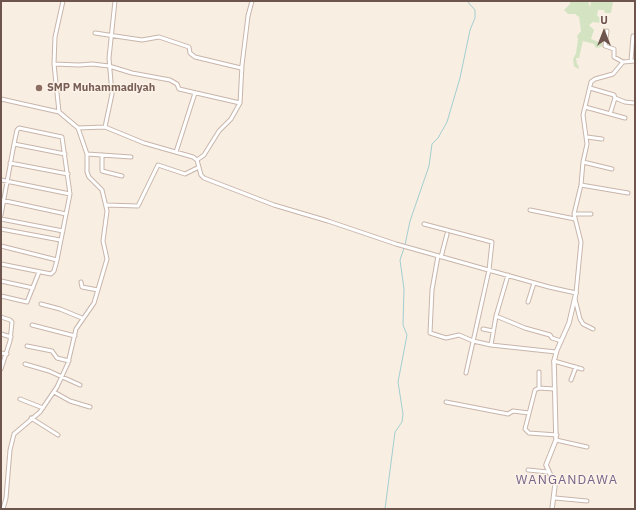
<!DOCTYPE html>
<html>
<head>
<meta charset="utf-8">
<style>
	body { margin:0 }
	#map { position:relative; width:636px; height:510px; overflow:hidden; background:#f9eee2; font-family:"IBM Plex Sans",sans-serif }
	canvas { display:block }
	.frame { position:absolute; inset:0; border:2px solid #6d544c; pointer-events:none }
	.north { position:absolute; left:584px; top:12px; width:40px; height:40px; -webkit-text-stroke:3px #fcf2e8; paint-order:stroke; rotate:0deg; font-size:11px; font-weight:700; line-height:16px; text-align:center; color:#6d544c }
	.north::after { content:''; display:block; margin:auto; width:14px; height:18px; background:#6d544c; clip-path:polygon(50% 0,100% 100%,50% 72%,0 100%) }
</style>
</head>
<body>
<div id="map">
<canvas width="636" height="510"></canvas>
<div class="frame"></div>
<div class="north">U</div>
</div>
<script>
const g = document.querySelector('canvas').getContext('2d');
g.lineJoin = 'round';
function fillPath(path, color) {
  g.fillStyle = color;
  g.fill(path, 'evenodd');
}
function poly(rows) {
  const path = new Path2D();
  for (const r of rows) {
    path.moveTo(r[0], r[1]);
    for (let i = 2; i < r.length; i += 2) path.lineTo(r[i], r[i + 1]);
  }
  return path;
}
function trace(path, color, width, dash) {
  g.strokeStyle = color;
  g.lineWidth = width;
  g.lineCap = dash ? 'butt' : 'round';
  g.setLineDash(dash || []);
  g.stroke(path);
}
function drawText(font, color, halo, rows, align = 'center') {
  g.font = font + ' "IBM Plex Sans",sans-serif';
  g.lineWidth = 3;
  g.setLineDash([]);
  g.textBaseline = 'middle';
  g.strokeStyle = halo;
  g.fillStyle = color;
  for (const [text, x, y, turn = 0] of rows) {
    g.save();
    g.translate(x, y);
    g.rotate((+turn || 0) * Math.PI / 180);
    g.textAlign = isNaN(turn) ? turn : align;
    if (halo) g.strokeText(text, 0, 0);
    g.fillText(text, 0, 0);
    g.restore();
  }
}
fillPath(poly([
	[570,1,588,1,590,7,591,1,616,1,613,2,611,13,605,13,604,10,598,10,597,16,602,18,601,23,593,22,589,25,594,30,591,39,604,44,601,47,596,48,594,44,583,41,579,58,576,58,577,64,579,66,578,69,574,66,573,59,576,53,578,39,577,36,581,31,579,17,575,14,568,14,564,10,570,4]
]), '#d4e4c3');
trace(poly([
	[405,245,410,221,429,166,432,144,438,138,447,122,460,78,470,30,475,18,475,10,467,1],
	[385,509,395,432,402,422,403,414,398,382,407,335,403,325,404,289,400,260,404,248]
]), '#a1ced0', 1);
const minor = poly([
	[607,31,605,46,614,49,614,57,623,62],
	[95,33,142,40,159,37,189,47,190,53,195,57,241,68],
	[631,61,633,36],
	[54,64,79,65,92,64,109,66,132,73,170,80,177,84,179,89,240,103],
	[590,88,614,95,615,98,625,102,634,103],
	[1,99,59,112,78,128,87,154,87,172,89,177,102,190,107,211,103,241,107,259,94,303,76,329,68,363,57,387,40,412,14,434,10,450,6,498,3,509],
	[585,107,625,118],
	[59,112,54,64,55,37,63,1],
	[610,114,615,98],
	[105,127,112,94,109,58,115,1],
	[78,128,105,127,144,143,193,157,197,160,201,175,204,178,274,205,328,221,396,244,549,287,576,293,581,242,574,214,581,185,583,162,587,144,583,115,591,82,595,79,613,74,623,62,635,61],
	[587,137,602,139],
	[14,144,65,154],
	[176,152,195,93],
	[87,154,131,157],
	[102,155,102,171,122,176],
	[197,160,204,155,219,131,231,119,240,103,242,65,248,16,252,1],
	[583,162,612,169],
	[10,163,68,174],
	[1,180,70,194,57,260],
	[581,185,628,193],
	[1,200,66,214],
	[107,205,138,206,158,165,185,174,199,167],
	[530,210,575,219],
	[574,214,591,214],
	[1,215,14,144,17,130,19,128,62,137,70,194],
	[1,219,63,231],
	[424,224,492,242,489,270,466,373],
	[1,229,60,240],
	[1,246,57,260,54,271,51,274,1,264],
	[438,256,432,290,430,333,446,338,459,335,473,341,491,345,556,352],
	[441,257,447,234],
	[1,281,33,288],
	[81,282,82,287,98,290],
	[1,296,27,302,39,272],
	[575,299,580,319,583,324,593,329],
	[528,302,534,283],
	[41,304,60,309,82,318],
	[496,316,525,328,550,335,552,338,561,341],
	[1,317,10,320,12,322,10,341,1,369],
	[32,325,75,336],
	[483,329,493,331],
	[1,334,11,337],
	[491,345,496,316,508,275],
	[27,346,52,351,57,358,69,361],
	[1,353,7,354],
	[554,361,582,369],
	[25,364,49,371,80,385],
	[539,372,539,388],
	[571,380,576,367],
	[554,389,539,388,535,390,525,429,529,433,557,435],
	[54,392,70,401,90,407],
	[20,399,43,408],
	[446,402,508,414,513,411,529,413],
	[31,418,58,435],
	[556,440,587,447],
	[528,470,548,472],
	[555,498,587,501]
]);
const tertiary = poly([
	[552,509,555,485,546,465,556,440,554,361,557,350,569,323,576,293]
]);
trace(minor, '#c8b5ab', 5);
trace(tertiary, '#c8b5ab', 5.5);
trace(minor, '#fff', 3);
trace(tertiary, '#fff', 3.5);
for (const [x, y, r, color] of [
	[39,88,4,"#8d6e63"]
]) {
  const dot = new Path2D();
  dot.arc(x, y, r, 0, 2 * Math.PI);
  g.fillStyle = color;
  g.fill(dot);
  trace(dot, '#fcf2e8', 1.5);
}
drawText('bold 11px', '#785e54', '#fcf2e8', [
	["SMP Muhammadiyah",47,88]
], 'left');
g.letterSpacing = '1px';
drawText('13px', '#79648a', '#fcf2e8', [
	["WANGANDAWA",567,480]
]);
g.letterSpacing = '0px';
</script>
</body>
</html>
